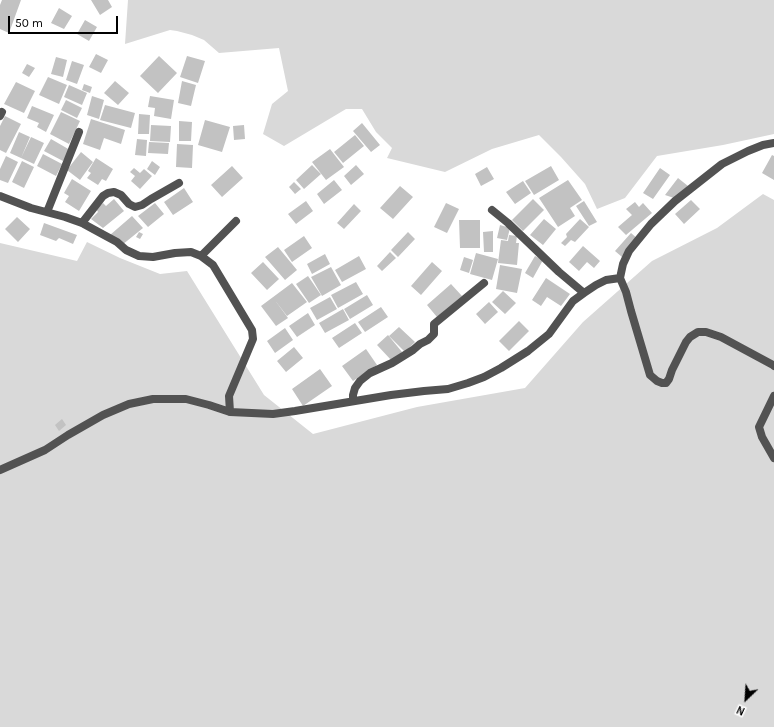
<!DOCTYPE html>
<html>
<head>
<meta charset="utf-8">
<style>
	body { margin:0 }
	#map { position:relative; width:774px; height:727px; overflow:hidden; background:#fff; font-family:Karla,sans-serif }
	canvas { display:block }
	.north { position:absolute; left:726px; top:679px; width:40px; height:40px; -webkit-text-stroke:3px #fff; paint-order:stroke; rotate:205deg; font-size:11px; font-weight:700; line-height:16px; text-align:center; color:#000 }
	.north::after { content:''; display:block; margin:auto; width:14px; height:18px; background:#000; clip-path:polygon(50% 0,100% 100%,50% 72%,0 100%) }
	.scale { position:absolute; left:8px; top:16px; width:110px; height:18px; box-sizing:border-box; border:2px solid #000; border-top:0; padding-left:5px; font-size:12px; line-height:14px; white-space:nowrap; color:#000; -webkit-text-stroke:3px #fff; paint-order:stroke }
</style>
</head>
<body>
<div id="map">
<canvas width="774" height="727"></canvas>
<div class="north">N</div>
<div class="scale">50 m</div>
</div>
<script>
const g = document.querySelector('canvas').getContext('2d');
g.lineJoin = 'round';
function fillPath(path, color) {
  g.fillStyle = color;
  g.fill(path, 'evenodd');
}
function poly(rows) {
  const path = new Path2D();
  for (const r of rows) {
    path.moveTo(r[0], r[1]);
    for (let i = 2; i < r.length; i += 2) path.lineTo(r[i], r[i + 1]);
  }
  return path;
}
function trace(path, color, width, dash) {
  g.strokeStyle = color;
  g.lineWidth = width;
  g.lineCap = dash ? 'butt' : 'round';
  g.setLineDash(dash || []);
  g.stroke(path);
}
fillPath(poly([
	[128,0,774,0,774,134,723,145,657,156,625,198,597,209,585,184,561,157,539,135,492,149,445,172,387,158,392,148,376,132,362,109,346,109,284,146,263,134,272,104,288,91,279,48,219,53,204,40,192,35,177,31,170,30,125,44],
	[763,194,774,200,774,727,0,727,0,243,77,261,87,242,120,258,160,274,187,271,264,395,313,434,417,407,525,388,583,322,652,261,717,228]
]), '#d9d9d9');
fillPath(poly([
	[2,0,21,0,9,33,0,29,0,5],
	[91,0,108,0,112,7,100,15],
	[59,8,72,16,64,29,51,23],
	[85,20,97,27,89,41,77,34],
	[96,54,108,60,101,73,89,67],
	[159,56,177,73,158,93,140,76],
	[187,56,205,61,198,83,180,77],
	[56,57,67,60,63,77,51,74],
	[72,61,84,65,77,84,66,80],
	[27,64,35,68,29,77,22,73],
	[48,77,67,85,59,104,39,95],
	[115,81,129,93,118,105,104,93],
	[182,81,196,85,191,106,178,103],
	[16,82,35,91,24,113,4,104],
	[84,84,92,87,90,93,82,90],
	[69,85,87,93,82,105,64,97],
	[92,96,104,100,99,119,87,115],
	[150,96,174,100,171,119,154,116,155,108,148,107],
	[66,100,82,108,77,118,61,110],
	[105,105,135,113,131,128,100,120],
	[32,106,54,115,46,132,37,127,39,123,27,118],
	[61,112,80,121,69,144,50,134],
	[139,114,150,115,149,134,138,134],
	[5,116,21,124,6,153,0,150,0,126],
	[91,119,125,130,121,144,104,138,100,150,83,144],
	[205,120,230,127,222,152,198,145],
	[179,121,192,122,191,141,179,141],
	[362,123,380,145,371,152,353,131],
	[151,125,171,126,170,142,150,141],
	[244,125,245,139,234,140,233,126],
	[19,132,30,137,21,158,10,153],
	[355,135,364,146,343,163,334,152],
	[31,137,44,143,34,164,21,158],
	[51,139,70,150,63,161,44,151],
	[137,139,147,140,146,156,135,155],
	[149,142,169,143,168,154,148,153],
	[177,144,193,145,192,168,176,167],
	[330,149,344,167,326,180,312,162],
	[81,152,93,162,80,180,67,170],
	[43,154,62,164,56,176,37,166],
	[772,155,774,156,774,180,762,173],
	[6,156,18,162,8,183,0,180,0,169],
	[96,158,113,169,106,181,102,179,98,185,87,178,91,173,88,171],
	[22,161,34,167,24,188,12,182],
	[152,161,160,167,155,175,147,169],
	[312,165,321,174,304,189,296,180],
	[356,165,364,174,351,185,344,176],
	[232,166,243,178,222,197,211,185],
	[551,166,559,180,534,195,525,181],
	[487,167,494,179,481,186,475,174],
	[134,168,140,173,144,169,152,176,140,189,131,181,135,176,130,172],
	[660,168,670,175,653,199,643,193],
	[678,178,688,186,674,198,665,195],
	[72,179,91,191,79,211,65,202,69,196,64,193],
	[334,180,342,190,324,204,317,194],
	[568,180,582,200,570,208,575,216,558,227,539,198],
	[523,181,531,193,515,204,506,192],
	[294,182,301,189,295,194,289,187],
	[400,186,413,197,393,219,380,208],
	[184,188,193,202,173,215,164,202],
	[114,199,124,211,103,228,91,219,98,212,96,209,103,203,106,206],
	[533,199,544,210,523,231,512,220],
	[691,200,700,209,684,224,675,214],
	[306,201,313,211,296,224,288,214],
	[584,201,597,222,589,226,576,206],
	[635,202,639,207,643,203,652,213,626,235,618,227,632,215,626,209],
	[155,203,164,214,148,227,138,216],
	[446,203,459,209,447,233,434,227],
	[354,204,361,211,344,229,337,223],
	[132,216,143,228,122,245,110,235],
	[17,217,30,229,18,242,5,229],
	[544,219,556,229,543,245,530,235],
	[580,219,589,227,575,242,571,240,565,246,561,243,567,237,566,234],
	[459,220,480,220,480,248,460,248],
	[44,223,77,235,73,244,59,238,56,241,40,235],
	[500,225,510,228,507,240,497,238],
	[493,231,493,252,484,252,483,232],
	[139,232,143,234,140,239,136,237],
	[408,232,415,239,398,257,391,250],
	[631,233,638,239,622,257,615,251],
	[509,235,517,236,516,243,519,243,517,265,498,263,501,240,508,241],
	[304,236,312,248,292,262,284,250],
	[583,246,600,261,594,268,587,262,579,271,569,262],
	[278,247,297,270,285,280,265,257],
	[390,252,396,258,382,271,377,266],
	[476,253,498,259,492,280,470,274],
	[325,254,330,264,312,274,307,264],
	[359,256,366,269,342,282,335,270],
	[535,256,543,260,533,278,525,273],
	[464,257,473,260,469,273,460,270],
	[263,262,279,279,267,290,251,273],
	[432,262,442,271,421,295,411,286],
	[500,265,522,269,517,293,496,289],
	[331,267,341,285,322,296,311,277],
	[308,276,321,295,309,303,296,284],
	[546,278,570,294,561,306,547,297,541,306,532,300],
	[356,282,363,294,338,308,331,295],
	[292,283,307,302,287,316,274,299,288,318,276,326,261,306],
	[451,284,462,296,437,317,427,305],
	[503,291,516,303,505,314,492,302],
	[367,295,373,305,350,319,344,309],
	[330,297,337,309,317,320,310,308],
	[489,302,498,312,485,324,476,314],
	[381,307,388,317,365,332,358,322],
	[343,309,349,320,325,333,319,323],
	[308,313,315,325,297,337,289,326],
	[519,321,529,331,509,351,499,341],
	[355,323,362,333,339,348,332,338],
	[399,327,415,342,405,352,389,336],
	[285,328,293,340,275,353,267,341],
	[388,335,402,352,392,361,377,345],
	[294,347,303,358,286,372,277,361],
	[366,349,377,365,353,381,342,366],
	[320,369,332,386,303,406,292,389],
	[62,419,66,425,59,431,55,425]
]), '#c2c2c2');
trace(poly([
	[0,116,2,112],
	[774,143,763,145,748,151,722,164,675,201,651,224,629,251,623,264,620,278,626,292,631,311,650,375,657,381,662,383,666,383,669,379,672,370,686,342,690,337,698,332,706,332,721,337,773,365,774,366],
	[0,196,31,208,65,217,82,223,104,235,117,242,126,250,139,256,153,257,175,253,191,252,201,256,213,265,252,330,253,339,229,396,230,412],
	[492,210,508,223,559,272,584,293],
	[47,212,79,132],
	[82,223,103,196,108,193,114,192,121,195,129,204,135,207,142,205,151,199,179,183],
	[201,256,236,221],
	[774,396,759,427,762,437,774,458],
	[353,401,353,395,355,388,360,381,370,373,392,363,413,350,420,344,428,340,434,334,434,324,484,283],
	[0,470,45,450,68,435,103,415,129,404,153,399,186,399,209,405,230,412,273,414,295,411,391,395,424,391,448,389,468,383,484,377,501,368,528,351,549,334,573,301,584,293,596,285,606,280,620,278]
]), '#525252', 8);
</script>
</body>
</html>
